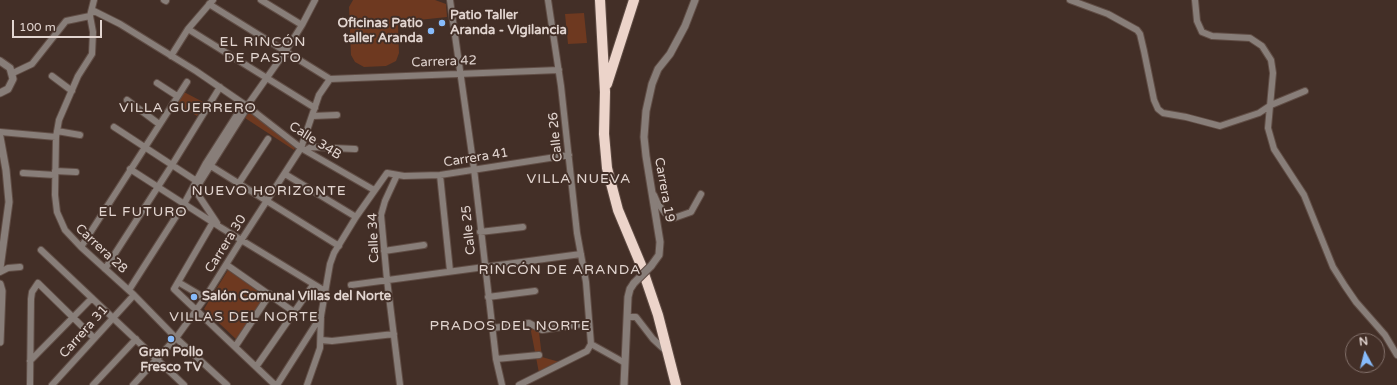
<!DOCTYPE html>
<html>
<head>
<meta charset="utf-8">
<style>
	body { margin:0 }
	#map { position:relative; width:1397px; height:385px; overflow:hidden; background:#432f27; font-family:"Varela Round",sans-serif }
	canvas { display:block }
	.north { position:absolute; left:1345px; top:333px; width:40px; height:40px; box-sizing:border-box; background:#432f27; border:1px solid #83716b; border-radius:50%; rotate:353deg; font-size:11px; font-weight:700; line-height:16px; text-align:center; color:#e2d5d0 }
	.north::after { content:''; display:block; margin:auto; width:14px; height:18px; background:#87bbfb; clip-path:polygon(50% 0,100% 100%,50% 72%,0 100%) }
	.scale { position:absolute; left:12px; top:20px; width:90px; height:18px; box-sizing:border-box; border:2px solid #e2d5d0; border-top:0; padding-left:5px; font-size:12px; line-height:14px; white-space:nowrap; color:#e2d5d0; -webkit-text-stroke:3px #432f27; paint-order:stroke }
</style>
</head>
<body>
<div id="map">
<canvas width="1397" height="385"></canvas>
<div class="north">N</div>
<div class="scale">100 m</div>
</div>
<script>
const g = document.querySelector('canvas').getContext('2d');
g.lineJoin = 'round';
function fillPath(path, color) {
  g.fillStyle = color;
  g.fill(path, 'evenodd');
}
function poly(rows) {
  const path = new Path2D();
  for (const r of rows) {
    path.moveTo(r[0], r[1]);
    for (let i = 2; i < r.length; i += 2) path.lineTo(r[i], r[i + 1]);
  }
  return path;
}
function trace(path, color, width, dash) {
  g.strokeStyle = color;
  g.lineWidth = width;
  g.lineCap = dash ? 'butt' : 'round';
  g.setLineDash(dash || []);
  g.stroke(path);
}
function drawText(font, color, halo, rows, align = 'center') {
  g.font = font + ' "Varela Round",sans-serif';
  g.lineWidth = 4;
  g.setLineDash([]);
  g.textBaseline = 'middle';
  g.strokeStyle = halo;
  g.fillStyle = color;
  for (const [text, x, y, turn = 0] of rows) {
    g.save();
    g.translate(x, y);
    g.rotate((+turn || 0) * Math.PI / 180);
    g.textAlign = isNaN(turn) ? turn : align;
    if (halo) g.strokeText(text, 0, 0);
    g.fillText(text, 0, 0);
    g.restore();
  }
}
fillPath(poly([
	[353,0,435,0,446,4,447,17,400,22,398,26,399,53,396,61,386,66,364,67,355,62,351,55,349,7],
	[584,13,587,43,568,44,565,14],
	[184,92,205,103,197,116,177,104],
	[250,111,296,146,294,150,245,118],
	[228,270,267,295,237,340,204,309],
	[530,326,533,326,539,332,542,357,563,363,539,373]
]), '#6e3920');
const minor = poly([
	[94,0,90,16,93,32,92,54,78,76,59,120,56,137,55,195,57,212,65,230,81,247,134,295,176,338,227,385],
	[164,0,166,1],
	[261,0,302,25],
	[450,0,474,169,496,359,502,385],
	[548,0,561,86,577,233,586,282,591,344],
	[1070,0,1108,14,1137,30,1140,34,1144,51,1154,100,1158,109,1163,113,1186,117,1220,126,1259,113,1271,105,1305,91],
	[1195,0,1197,21,1202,32,1212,36,1250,38,1262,46,1271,60,1273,73,1268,128,1274,149,1304,195,1333,267,1345,286,1356,302,1385,335,1397,355],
	[209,4,330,79],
	[92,10,120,24,196,71,247,106,301,148,374,190],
	[188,29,315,108],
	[171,56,188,29,213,0],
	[13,73,32,64,66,21,90,16],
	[52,76,72,91],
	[330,79,559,70],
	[157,83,177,96],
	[127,100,159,124],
	[313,116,337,115],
	[114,127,198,182],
	[57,131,80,135],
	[0,132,56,137],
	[306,150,311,147,355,149],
	[206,163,339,246],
	[130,169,220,227,325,291],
	[55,171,76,172],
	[23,173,55,175],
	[285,174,356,217],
	[397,175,385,201,381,215,387,280,400,385],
	[440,175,450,271],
	[239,183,268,139],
	[654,195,657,202,665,213,674,218,691,212,701,194],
	[213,222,174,289,275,385],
	[217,223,199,196,199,184,247,108],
	[480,232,523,227],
	[81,247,187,82],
	[41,250,184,385],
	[384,251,424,245],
	[227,265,294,312],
	[105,269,172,165,220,87],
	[0,272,8,268,20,267],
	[178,282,205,298],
	[351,285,581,254],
	[129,290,184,204,206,163,238,113,247,106,285,52,302,25,315,0],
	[488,297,535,291],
	[627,317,636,317,653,339,666,351],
	[493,328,529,323,542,330,589,323],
	[321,340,332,341,394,334],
	[591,344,625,363],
	[235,347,270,294],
	[496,359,539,355],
	[30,361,92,298],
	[256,367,313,285],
	[30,385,31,299,32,292,38,283,94,338],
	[52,385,134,295],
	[93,385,136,339],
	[133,385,176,338,205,298,242,239,301,148,319,95,330,79],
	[277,385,321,316],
	[307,385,320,348,321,316,330,264,334,253,356,217,387,173,404,176,440,175,569,155],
	[519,385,587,351,591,344]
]);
const tertiary = poly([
	[0,61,10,68,13,79,8,89,0,93],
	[0,137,6,170,9,202,0,268],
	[651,266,659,255,660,242,646,156,644,137,646,111,652,84,658,69,670,54,685,26,695,0],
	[0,284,2,291,0,342],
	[624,385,628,297,630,289,634,283]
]);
const trunk = poly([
	[600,0,605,92,604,134,607,168,618,210,641,265,658,315,676,385],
	[607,84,634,0]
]);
trace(minor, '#604d45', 8);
trace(tertiary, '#604d45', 9);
trace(trunk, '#604d45', 12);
trace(minor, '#887e79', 6);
trace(tertiary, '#887e79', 7);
trace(trunk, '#ecd4ca', 10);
const tertiaryBridge = poly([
	[634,283,651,266]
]);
trace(tertiaryBridge, '#604d45', 9, []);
trace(tertiaryBridge, '#887e79', 7);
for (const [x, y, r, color] of [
	[442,23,4,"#87bbfb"],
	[431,31,4,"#87bbfb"],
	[194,297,4,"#87bbfb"],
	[171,339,4,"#87bbfb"]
]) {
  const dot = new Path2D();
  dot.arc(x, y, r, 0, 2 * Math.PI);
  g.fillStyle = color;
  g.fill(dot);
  trace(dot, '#432f27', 1.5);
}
drawText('bold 13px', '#e2d5d0', '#432f27', [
	["Patio Taller",450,16],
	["Aranda - Vigilancia",450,31],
	["Oficinas Patio",423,24,"right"],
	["taller Aranda",423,39,"right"],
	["Salón Comunal Villas del Norte",202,297],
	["Gran Pollo",171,353,"center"],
	["Fresco TV",171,368,"center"]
], 'left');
drawText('13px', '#e2d5d0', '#432f27', [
	["Carrera 42",444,62,-2],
	["Calle 26",556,137,-96],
	["Calle 34B",315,141,32],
	["Carrera 41",476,158,-9],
	["Carrera 19",664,190,80],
	["Calle 25",469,230,-96],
	["Calle 34",374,238,-92],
	["Carrera 30",226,244,-58],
	["Carrera 28",101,249,43],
	["Carrera 31",84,332,-48]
]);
g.letterSpacing = '1px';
drawText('14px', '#e2d5d0', '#432f27', [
	["EL RINCÓN",263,42],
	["DE PASTO",263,58],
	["VILLA GUERRERO",188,108],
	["VILLA NUEVA",579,179],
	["NUEVO HORIZONTE",269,191],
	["EL FUTURO",143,212],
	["RINCÓN DE ARANDA",560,270],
	["VILLAS DEL NORTE",244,317],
	["PRADOS DEL NORTE",510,326]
]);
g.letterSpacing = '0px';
</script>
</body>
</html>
